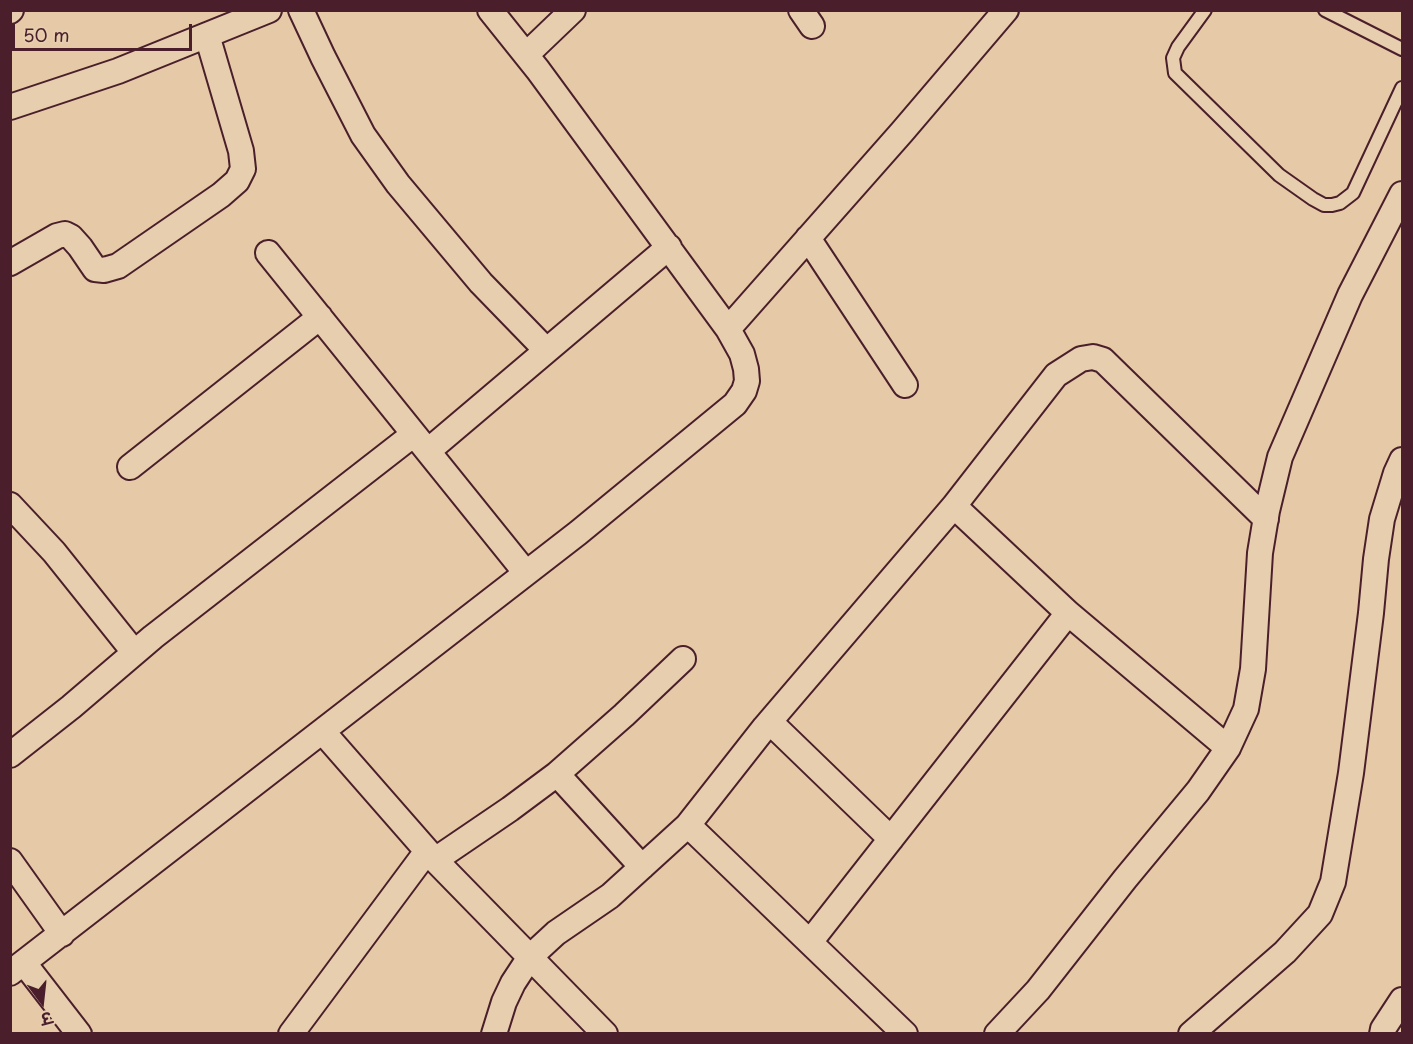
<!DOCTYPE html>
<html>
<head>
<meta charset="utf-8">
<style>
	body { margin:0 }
	#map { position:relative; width:1413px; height:1044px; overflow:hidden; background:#e6c9a7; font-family:"Playpen Sans","Playpen Sans Deva",sans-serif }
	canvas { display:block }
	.frame { position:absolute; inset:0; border:12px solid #4a1f2b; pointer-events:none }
	.north { position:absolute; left:12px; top:972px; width:60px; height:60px; -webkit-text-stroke:4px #e6ceae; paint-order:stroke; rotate:165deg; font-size:16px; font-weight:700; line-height:24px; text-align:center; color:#4a1f2b }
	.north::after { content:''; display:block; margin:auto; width:21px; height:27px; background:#4a1f2b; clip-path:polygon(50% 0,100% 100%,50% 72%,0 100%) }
	.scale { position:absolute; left:12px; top:24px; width:180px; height:27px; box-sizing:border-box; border:3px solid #4a1f2b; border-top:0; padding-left:8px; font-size:18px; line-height:21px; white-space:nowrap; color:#4a1f2b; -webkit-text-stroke:4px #e6ceae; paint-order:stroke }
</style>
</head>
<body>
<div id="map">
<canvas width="1413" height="1044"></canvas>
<div class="frame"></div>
<div class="north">उ</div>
<div class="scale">50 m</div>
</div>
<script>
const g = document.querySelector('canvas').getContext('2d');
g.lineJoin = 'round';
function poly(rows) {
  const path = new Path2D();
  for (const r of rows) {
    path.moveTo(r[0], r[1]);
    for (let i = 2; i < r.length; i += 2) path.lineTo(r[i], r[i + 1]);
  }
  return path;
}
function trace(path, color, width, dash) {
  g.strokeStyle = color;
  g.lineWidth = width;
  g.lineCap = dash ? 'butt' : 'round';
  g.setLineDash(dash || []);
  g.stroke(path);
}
const lane = poly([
	[1205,10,1178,47,1173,58,1175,73,1279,175,1313,199,1324,205,1332,205,1340,203,1353,193,1402,88],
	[1325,10,1402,49]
]);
const street = poly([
	[301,10,323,57,363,135,398,184,481,283,546,350],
	[801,10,812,26],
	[10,11,11,10],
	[526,55,573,10],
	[10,107,118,71,269,10],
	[808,238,905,385],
	[268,253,526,573],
	[10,263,57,236,65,234,71,237,80,247,95,269,104,270,118,266,221,195,237,181,243,169,241,151,207,35],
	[728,329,902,132,1006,10],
	[428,451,669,247],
	[130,467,320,317],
	[10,505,54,552,134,652],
	[954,506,1068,613,1228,748],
	[770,722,891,839],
	[323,732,435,860,605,1034],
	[10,755,71,707,153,637,414,434],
	[557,774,642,867],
	[688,825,905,1034],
	[435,860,510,809,557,774,624,715,683,659],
	[10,861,62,934],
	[810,942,1068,613],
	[24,963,79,1034],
	[10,973,578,533,735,404,744,391,747,381,746,369,742,354,728,329,538,70,490,10],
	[291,1034,427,851],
	[494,1034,504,1002,513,983,530,957,556,933,610,896,688,825,765,727,954,506,1056,375,1081,359,1093,357,1103,360,1266,519],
	[997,1034,1038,990,1125,879,1198,791,1228,748,1246,709,1253,669,1260,553,1267,511,1280,457,1350,295,1402,194],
	[1191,1034,1285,952,1320,914,1333,882,1351,773,1371,613,1376,559,1382,519,1396,473,1402,460],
	[1382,1034,1383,1029,1402,1000]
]);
trace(lane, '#4a1f2b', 16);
trace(street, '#4a1f2b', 28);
trace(lane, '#e6ceae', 12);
trace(street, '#e6ceae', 24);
</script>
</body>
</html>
